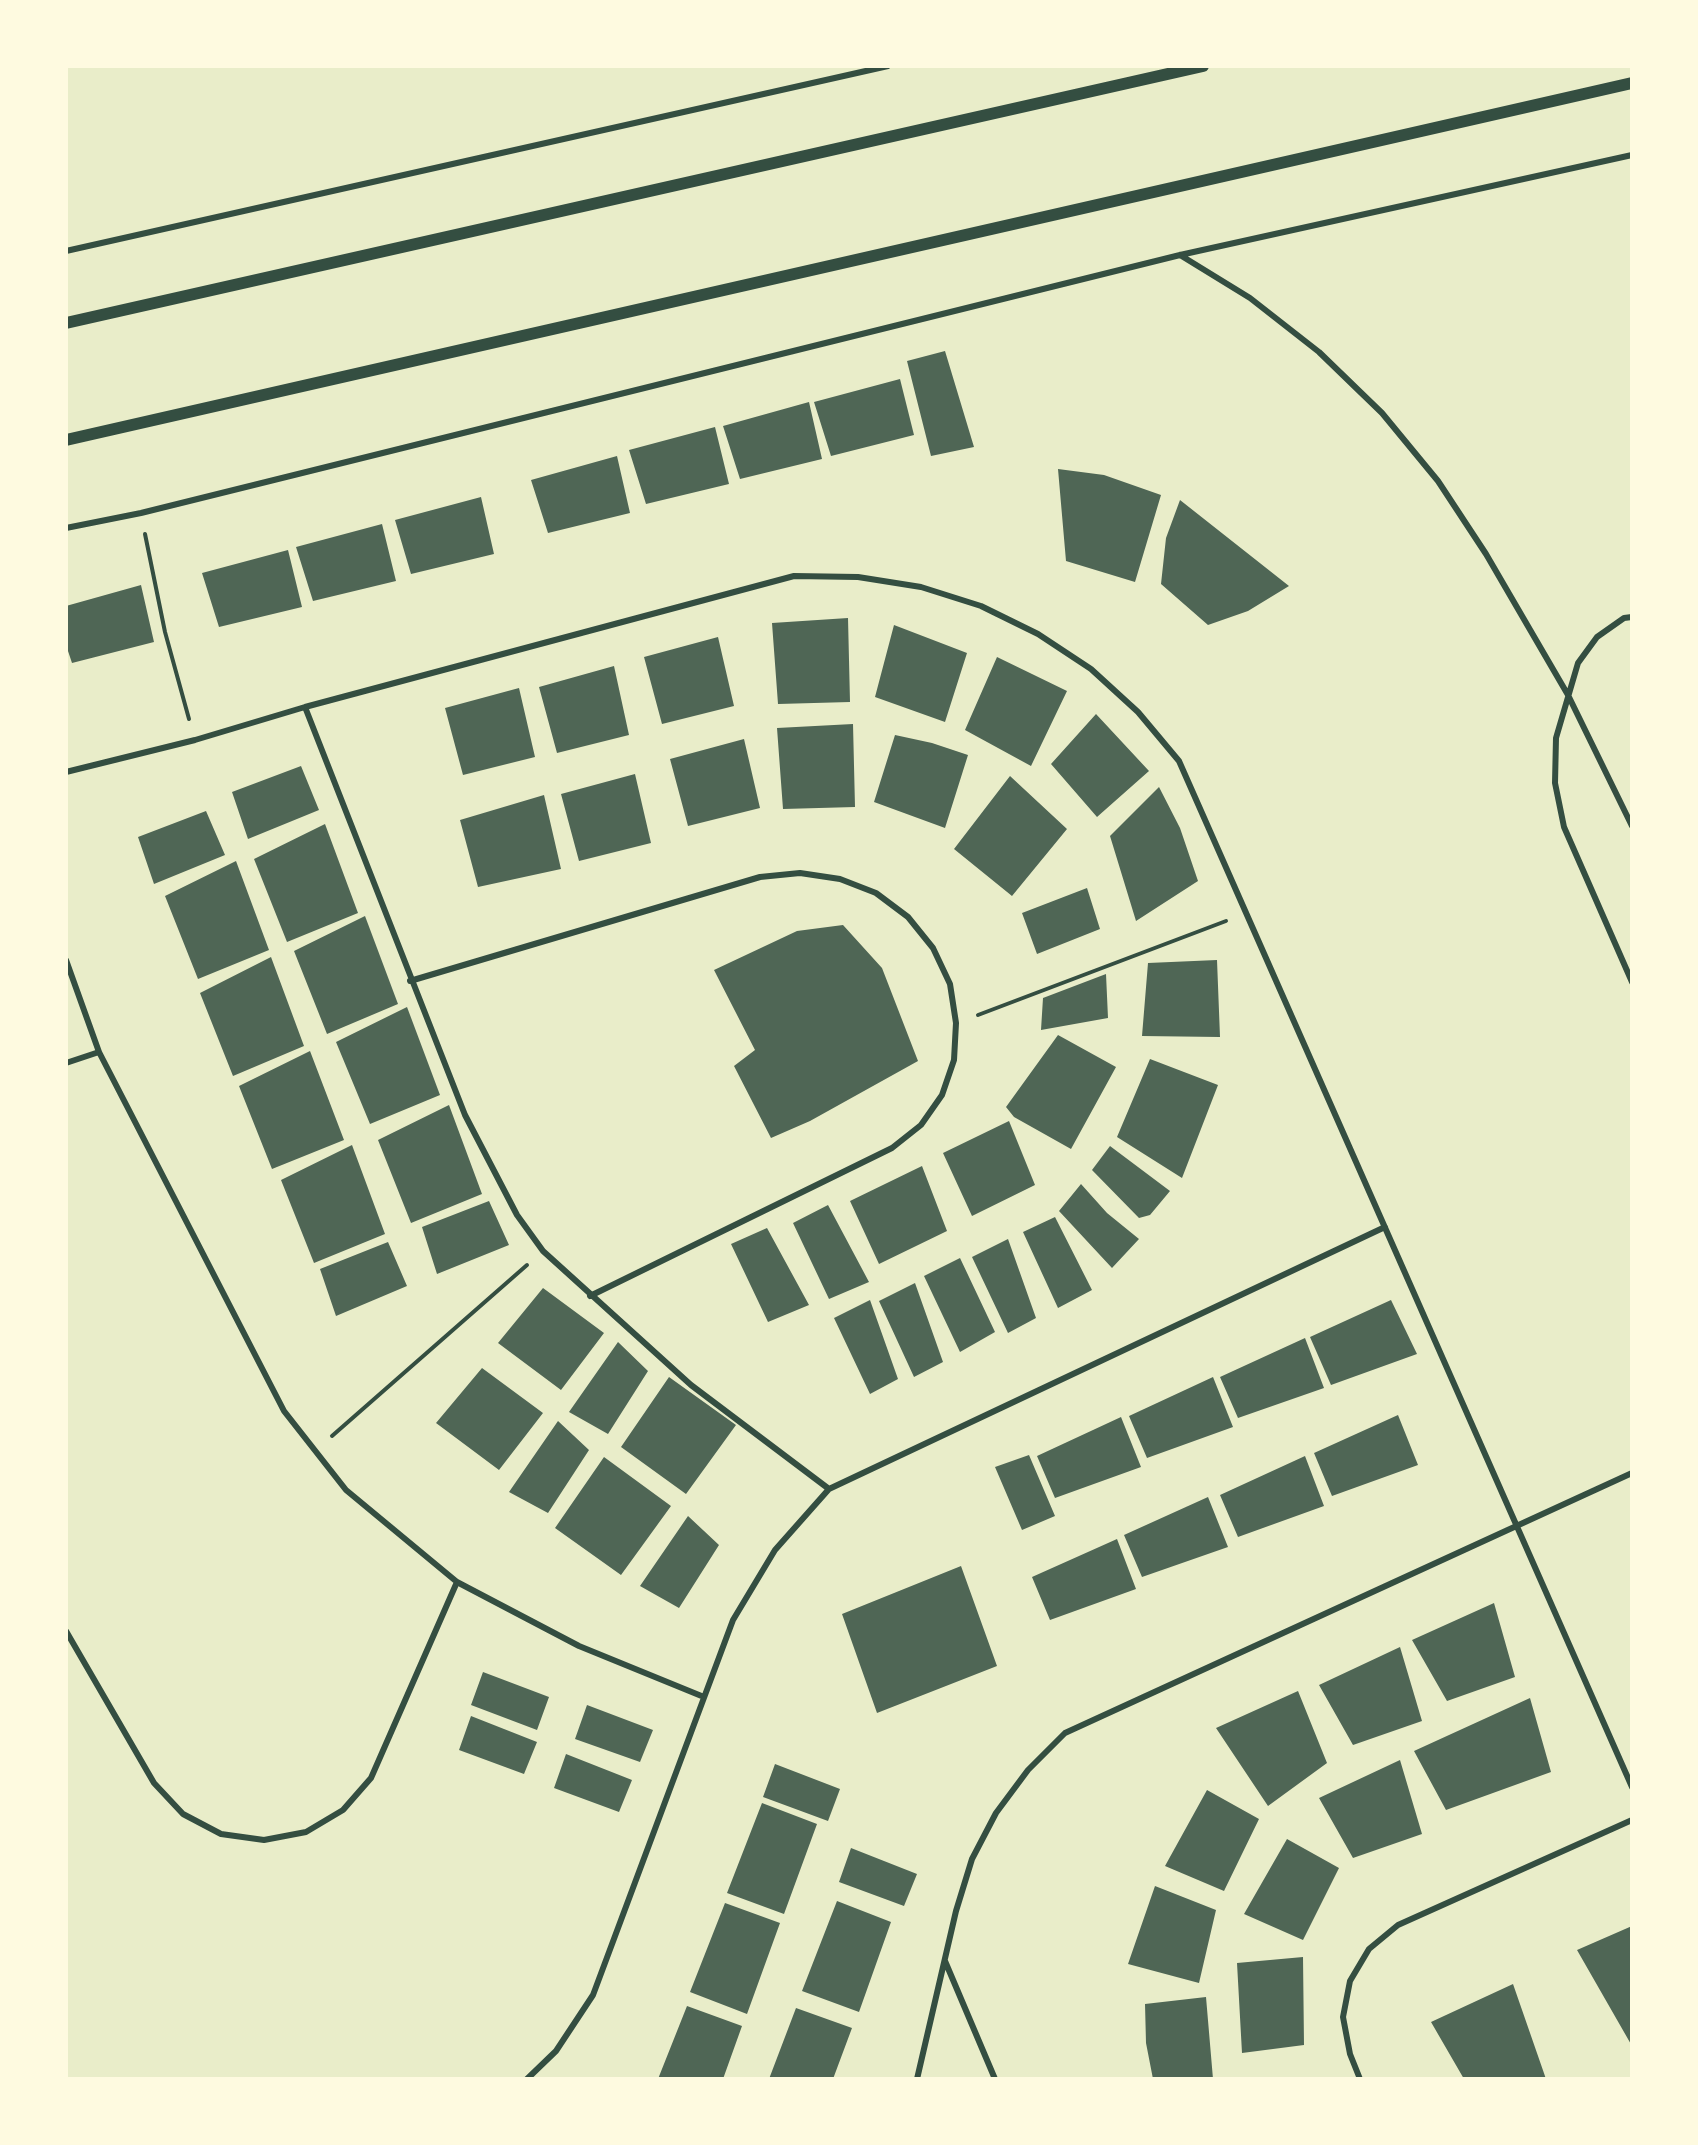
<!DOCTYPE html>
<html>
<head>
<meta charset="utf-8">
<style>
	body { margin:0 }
	#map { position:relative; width:1698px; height:2145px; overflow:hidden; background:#e9edc9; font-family:"Exo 2",sans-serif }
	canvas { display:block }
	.frame { position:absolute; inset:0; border:68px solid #fefae0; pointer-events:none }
</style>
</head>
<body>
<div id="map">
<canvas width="1698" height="2145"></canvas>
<div class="frame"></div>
</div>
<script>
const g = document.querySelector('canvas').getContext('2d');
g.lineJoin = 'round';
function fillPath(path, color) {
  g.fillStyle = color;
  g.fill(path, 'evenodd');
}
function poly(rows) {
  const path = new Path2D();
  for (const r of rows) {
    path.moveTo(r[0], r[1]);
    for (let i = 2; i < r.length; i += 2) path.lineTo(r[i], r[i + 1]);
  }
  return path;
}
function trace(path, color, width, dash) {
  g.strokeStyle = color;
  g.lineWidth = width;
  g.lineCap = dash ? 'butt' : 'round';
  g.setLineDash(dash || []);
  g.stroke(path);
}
fillPath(poly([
	[945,351,974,447,931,456,907,361],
	[900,379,914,435,831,456,814,402],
	[809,402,822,459,740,479,723,426],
	[715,427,729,484,646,504,629,450],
	[617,456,630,513,548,533,531,480],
	[1058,469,1104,475,1161,495,1135,582,1066,561],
	[481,497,494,554,411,574,395,520],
	[1180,500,1289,586,1248,611,1208,625,1161,584,1166,538],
	[382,524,396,581,313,601,296,547],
	[288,550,302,607,219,627,202,573],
	[141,585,154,642,72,663,66,645,66,606],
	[848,618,850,702,778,704,772,623],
	[894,625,967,653,945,722,875,697],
	[718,637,734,706,662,724,644,657],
	[997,657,1067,691,1031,766,965,730],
	[614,666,629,735,557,753,539,687],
	[519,688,535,757,463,775,445,708],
	[1096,714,1149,771,1097,817,1051,764],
	[853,724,855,807,783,809,777,728],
	[895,735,932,743,968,755,945,828,874,802],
	[744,739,760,808,688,826,670,759],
	[301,766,319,810,248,839,232,792],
	[635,774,651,843,579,861,561,794],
	[1010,776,1067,829,1012,896,954,849],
	[1159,787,1180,828,1198,881,1136,921,1110,836],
	[544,795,561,869,478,887,460,820],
	[206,811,225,855,154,884,138,837],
	[325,824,358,913,287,942,254,859],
	[236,861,269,950,198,979,165,896],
	[1087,888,1100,929,1037,954,1022,913],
	[365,916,398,1004,327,1034,294,951],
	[843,925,882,968,918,1061,810,1121,771,1138,734,1066,755,1050,714,970,797,931],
	[271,957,304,1046,233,1076,200,993],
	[1217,960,1220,1037,1142,1036,1148,963],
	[1106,974,1108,1018,1041,1030,1043,998],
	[407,1007,440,1095,370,1124,336,1042],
	[1058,1035,1116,1067,1071,1149,1014,1117,1006,1107],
	[310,1051,344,1140,272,1169,239,1086],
	[1150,1059,1218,1085,1182,1178,1117,1137],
	[449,1105,482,1194,411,1223,378,1140],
	[1009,1121,1035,1185,972,1216,943,1153],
	[352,1145,385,1234,314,1263,281,1180],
	[1110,1146,1170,1191,1150,1215,1139,1218,1092,1170],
	[922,1166,947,1231,879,1264,850,1201],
	[1081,1184,1107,1213,1139,1239,1112,1268,1059,1211],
	[489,1201,509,1245,437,1274,422,1227],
	[828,1205,869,1282,829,1299,793,1223],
	[1055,1217,1092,1290,1058,1308,1023,1232],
	[767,1228,809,1305,768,1322,731,1244],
	[1008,1239,1036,1318,1008,1333,972,1257],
	[388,1242,407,1286,336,1316,320,1269],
	[960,1258,995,1332,960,1352,924,1276],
	[915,1283,943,1362,914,1377,879,1301],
	[543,1288,604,1333,561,1390,498,1343],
	[870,1300,898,1379,870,1394,834,1318],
	[1391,1300,1417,1354,1331,1385,1310,1337],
	[1305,1338,1324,1388,1238,1418,1220,1377],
	[618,1342,648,1371,608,1434,569,1412],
	[482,1368,543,1413,499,1470,436,1423],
	[669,1377,736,1425,686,1494,621,1447],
	[1213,1377,1233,1427,1147,1458,1129,1416],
	[1398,1415,1418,1465,1332,1496,1314,1453],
	[1121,1417,1141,1467,1055,1498,1037,1456],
	[558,1421,589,1450,548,1513,509,1492],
	[1029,1455,1055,1516,1022,1530,995,1467],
	[1305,1456,1324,1506,1238,1537,1220,1495],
	[604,1457,671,1506,621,1575,555,1528],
	[1208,1497,1228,1547,1142,1577,1124,1535],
	[688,1516,719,1545,679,1608,640,1586],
	[1117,1539,1136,1589,1050,1620,1032,1577],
	[961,1566,997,1666,877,1713,842,1614],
	[1494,1603,1515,1677,1447,1701,1412,1640],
	[1400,1647,1422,1721,1353,1745,1319,1685],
	[483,1672,549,1697,537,1730,471,1705],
	[1298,1691,1327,1763,1268,1806,1216,1728],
	[1530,1698,1551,1772,1446,1810,1414,1751],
	[587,1705,653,1730,640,1762,575,1739],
	[471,1716,537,1742,524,1774,459,1750],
	[566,1754,632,1780,619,1812,554,1788],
	[1400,1760,1422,1834,1353,1858,1319,1798],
	[775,1764,840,1789,828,1821,763,1797],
	[1207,1790,1259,1819,1224,1891,1165,1866],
	[762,1803,817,1824,784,1914,727,1893],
	[1287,1839,1339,1868,1303,1940,1244,1914],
	[851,1848,917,1874,904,1906,839,1882],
	[1155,1886,1216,1910,1199,1983,1128,1964],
	[837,1901,891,1922,859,2012,802,1991],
	[725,1903,780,1923,747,2014,690,1992],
	[1632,1926,1632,2046,1577,1950],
	[1303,1957,1304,2045,1242,2053,1237,1963],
	[1513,1984,1546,2079,1464,2079,1431,2022],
	[1206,1997,1213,2079,1153,2079,1146,2043,1145,2004],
	[687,2006,742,2026,723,2079,658,2079],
	[796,2008,852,2028,833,2079,769,2079]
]), '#4f6655');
trace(poly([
	[145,534,165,632,189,719],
	[978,1015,1226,921],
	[332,1436,527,1265]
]), '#344e41', 4);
trace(poly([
	[66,251,888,66],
	[1180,255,1250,298,1319,352,1382,413,1438,481,1486,554,1568,695,1632,826],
	[66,528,141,513,1180,255,1632,155],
	[1632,617,1624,618,1597,637,1578,663,1556,738,1555,783,1564,827,1632,982],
	[305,707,465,1115,517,1215,543,1251,691,1385,829,1489],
	[66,772,195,740,305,707,794,576,858,577,921,587,981,606,1038,634,1091,669,1138,712,1179,761,1632,1787],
	[66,960,99,1052,284,1411,346,1490,457,1582,579,1646,704,1697],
	[410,981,760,877,800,873,840,879,876,893,908,917,933,948,950,984,956,1023,954,1060,942,1095,921,1125,892,1148,590,1296],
	[66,1063,99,1052],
	[66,1631,154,1783,183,1814,221,1834,264,1840,306,1832,343,1810,371,1778,457,1582],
	[945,1961,995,2079],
	[527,2079,556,2051,593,1995,733,1620,775,1550,829,1489,1385,1227],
	[917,2079,956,1911,972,1859,996,1813,1028,1770,1065,1733,1632,1473],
	[1360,2079,1350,2054,1343,2017,1350,1981,1369,1949,1398,1925,1632,1820]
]), '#344e41', 6);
trace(poly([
	[66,323,1203,66],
	[66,440,1632,83]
]), '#344e41', 12);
</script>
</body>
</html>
